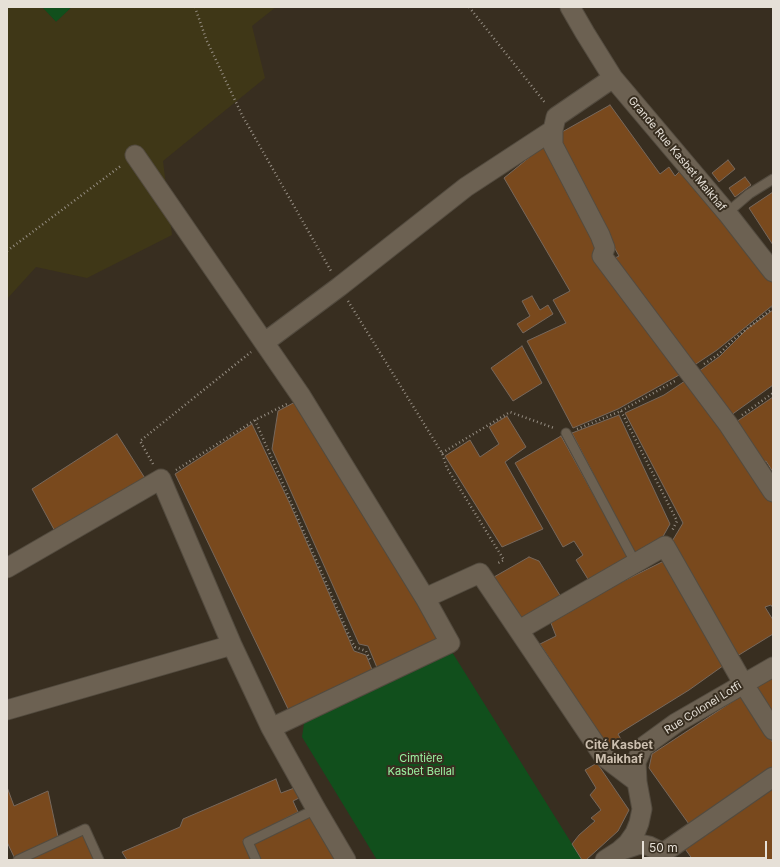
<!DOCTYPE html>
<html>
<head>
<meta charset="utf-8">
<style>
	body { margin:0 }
	#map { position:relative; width:780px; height:867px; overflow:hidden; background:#382e20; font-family:Inter,sans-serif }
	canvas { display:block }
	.frame { position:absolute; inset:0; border:8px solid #e6e0d7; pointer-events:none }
	.scale { position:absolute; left:642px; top:841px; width:125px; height:18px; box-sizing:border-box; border:2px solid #e6e0d7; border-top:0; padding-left:5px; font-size:12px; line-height:14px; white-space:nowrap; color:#e6e0d7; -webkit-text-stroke:3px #382e20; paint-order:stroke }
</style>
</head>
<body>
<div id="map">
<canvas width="780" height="867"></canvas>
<div class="frame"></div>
<div class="scale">50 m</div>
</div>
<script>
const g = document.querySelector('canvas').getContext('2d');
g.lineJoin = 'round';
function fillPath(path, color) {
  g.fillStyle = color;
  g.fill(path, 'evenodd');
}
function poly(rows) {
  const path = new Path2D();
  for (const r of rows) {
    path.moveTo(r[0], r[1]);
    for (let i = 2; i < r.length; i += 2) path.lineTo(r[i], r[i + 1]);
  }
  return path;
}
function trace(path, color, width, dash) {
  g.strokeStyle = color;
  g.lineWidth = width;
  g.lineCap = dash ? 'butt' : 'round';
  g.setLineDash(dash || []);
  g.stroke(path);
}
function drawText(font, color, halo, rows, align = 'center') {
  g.font = font + ' Inter,sans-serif';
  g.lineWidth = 4;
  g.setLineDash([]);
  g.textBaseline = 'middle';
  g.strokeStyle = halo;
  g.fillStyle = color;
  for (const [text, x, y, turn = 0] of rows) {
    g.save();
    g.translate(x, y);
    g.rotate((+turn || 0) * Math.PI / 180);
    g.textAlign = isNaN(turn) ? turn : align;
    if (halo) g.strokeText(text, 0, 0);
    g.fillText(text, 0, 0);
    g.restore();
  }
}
fillPath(poly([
	[42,7,72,7,56,22],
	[452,652,582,860,377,860,302,737,305,717]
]), '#114f1c');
fillPath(poly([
	[7,7,42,7,56,22,72,7,276,7,252,26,265,78,163,161,172,235,87,278,36,267,7,299]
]), '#3f3717');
const building = poly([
	[610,105,660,174,669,167,675,176,681,170,697,178,773,282,773,305,717,350,690,368,611,260,619,256,558,145,562,132,610,105],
	[547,143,599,244,681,374,618,409,573,428,527,341,566,323,553,300,570,291,504,178,547,143],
	[728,160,735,169,719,182,712,173,728,160],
	[745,177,751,185,735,197,729,188,745,177],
	[773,192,773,245,749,208,773,192],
	[532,296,540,310,548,305,553,314,523,333,517,324,530,316,522,301,532,296],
	[773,310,773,385,727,418,695,374,720,356,747,329,773,310],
	[522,346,542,383,513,401,491,368,522,346],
	[688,379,773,499,773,608,771,605,765,607,773,620,773,634,734,658,671,543,683,523,625,413,664,395,688,379],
	[773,397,773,472,766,461,760,464,733,424,773,397],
	[299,400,442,641,378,670,368,646,359,644,272,449,278,411,299,400],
	[619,415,670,524,661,540,634,553,572,433,619,415],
	[507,416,526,447,505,462,543,529,502,547,445,456,470,440,480,457,499,444,489,427,507,416],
	[252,424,290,504,354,651,366,655,373,672,289,711,175,474,252,424],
	[117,434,148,483,57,535,32,489,117,434],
	[561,436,630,560,591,584,576,560,583,555,574,541,563,547,515,463,561,436],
	[529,557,539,561,561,597,520,621,494,577,529,557],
	[668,559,727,663,689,690,618,734,623,743,610,751,540,644,556,636,549,618,668,559],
	[773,674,773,717,752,686,773,674],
	[741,696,773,743,773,769,691,827,649,768,652,754,741,696],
	[597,763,629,810,618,831,586,860,582,860,572,844,579,835,595,821,591,818,601,810,590,795,596,788,585,770,597,763],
	[276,779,281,793,297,787,301,797,293,801,298,812,243,840,252,860,127,860,122,852,180,827,183,819,276,779],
	[773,785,773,860,693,860,683,846,773,785],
	[7,787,14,806,48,791,58,837,15,859,7,842,7,787],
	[312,814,335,860,260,860,252,844,312,814],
	[83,834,95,860,28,860,83,834]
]);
fillPath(building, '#79491d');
trace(building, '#77685c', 1);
const lane = poly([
	[727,213,749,194,773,179],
	[566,433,635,562],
	[18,860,85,829,99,860],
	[256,860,248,842,316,809]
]);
const street = poly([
	[570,7,585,33,613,78,727,213,773,272],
	[553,130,553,145,600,235,605,248,602,256,728,424,773,492],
	[135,155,301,396,425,598],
	[265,342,339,287,466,187,553,130,556,117,613,78],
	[7,568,161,479,232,645,271,728,316,809,346,860],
	[519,630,665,546,743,683,773,730],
	[7,710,232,645],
	[271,728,450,643,425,598,480,573,604,757,637,782],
	[619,851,640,844,649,846,663,853,773,777],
	[605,860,619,851,628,843,635,833,639,823,642,809,637,782,636,762,643,747,676,723,773,667]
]);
trace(lane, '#534b3f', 11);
trace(street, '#534b3f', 21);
trace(poly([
	[195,7,206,39,242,115,331,271],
	[469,7,546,104],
	[7,251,122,165],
	[348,301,442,453,447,468,504,560,496,564],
	[704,364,719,354,733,340,773,308],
	[621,411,677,521,672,531],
	[742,415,773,393],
	[255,420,352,642,355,647,366,651,371,662],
	[577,429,621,411,675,381],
	[442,453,510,412,554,428],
	[153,464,140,441,251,352],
	[176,470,255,420,287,404]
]), '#968e83', 2.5, [1, 3]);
trace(lane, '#6c6152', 9);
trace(street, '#6c6152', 19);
drawText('11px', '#e6e0d7', '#382e20', [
	["Grande Rue Kasbet Maikhaf",677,154,50],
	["Rue Colonel Lotfi",703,708,-32]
]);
drawText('11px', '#9bf2a1', '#382e20', [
	["Cimtière",421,759],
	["Kasbet Bellal",421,772]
]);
drawText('bold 12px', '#ccbfaf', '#382e20', [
	["Cité Kasbet",619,745],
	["Maikhaf",619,759]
]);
</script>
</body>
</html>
